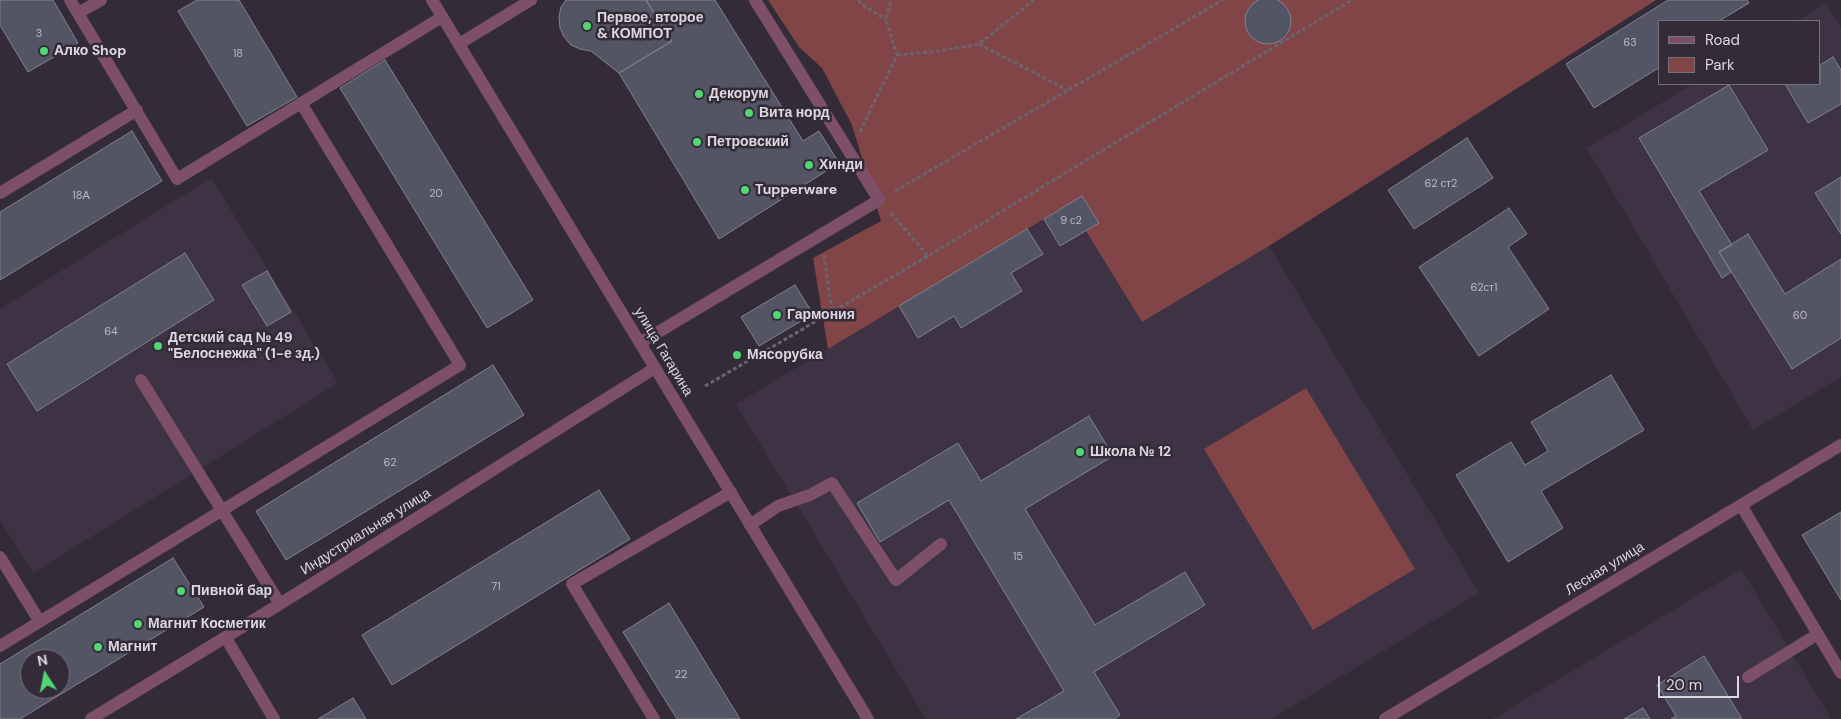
<!DOCTYPE html>
<html>
<head>
<meta charset="utf-8">
<style>
	body { margin:0 }
	#map { position:relative; width:1841px; height:719px; overflow:hidden; background:#332c38; font-family:"DM Sans",sans-serif }
	canvas { display:block }
	.legend { position:absolute; left:1658px; top:20px; width:162px; height:65px; box-sizing:border-box; background:#332c38; border:1px solid #77717b; margin:0; padding:6px 9px; list-style:none; font-size:15px; color:#ddd8df }
	.legend li { display:flex; align-items:center; gap:10px; height:25px }
	.legend b { width:25px; border:1px solid #77717b }
	.north { position:absolute; left:20px; top:649px; width:50px; height:50px; box-sizing:border-box; background:#332c38; border:1px solid #77717b; border-radius:50%; rotate:349deg; font-size:14px; font-weight:700; line-height:20px; text-align:center; color:#ddd8df }
	.north::after { content:''; display:block; margin:auto; width:18px; height:22px; background:#50d674; clip-path:polygon(50% 0,100% 100%,50% 72%,0 100%) }
	.scale { position:absolute; left:1658px; top:676px; width:81px; height:22px; box-sizing:border-box; border:2px solid #ddd8df; border-top:0; padding-left:6px; font-size:15px; line-height:18px; white-space:nowrap; color:#ddd8df; -webkit-text-stroke:4px #332c38; paint-order:stroke }
</style>
</head>
<body>
<div id="map">
<canvas width="1841" height="719"></canvas>
<ul class="legend">
<li><b style="height:6px;background:#7d5068"></b>Road</li>
<li><b style="height:14px;background:#814547"></b>Park</li>
</ul>
<div class="north">N</div>
<div class="scale">20 m</div>
</div>
<script>
const g = document.querySelector('canvas').getContext('2d');
g.lineJoin = 'round';
function fillPath(path, color) {
  g.fillStyle = color;
  g.fill(path, 'evenodd');
}
function poly(rows) {
  const path = new Path2D();
  for (const r of rows) {
    if (r.length === 3) {
      path.moveTo(r[0] + r[2], r[1]);
      path.arc(r[0], r[1], r[2], 0, 2 * Math.PI);
      continue;
    }
    path.moveTo(r[0], r[1]);
    for (let i = 2; i < r.length; i += 2) path.lineTo(r[i], r[i + 1]);
  }
  return path;
}
function trace(path, color, width, dash) {
  g.strokeStyle = color;
  g.lineWidth = width;
  g.lineCap = dash ? 'butt' : 'round';
  g.setLineDash(dash || []);
  g.stroke(path);
}
function drawText(font, color, halo, rows, align = 'center') {
  g.font = font + ' "DM Sans",sans-serif';
  g.lineWidth = 5;
  g.setLineDash([]);
  g.textBaseline = 'middle';
  g.strokeStyle = halo;
  g.fillStyle = color;
  for (const [text, x, y, turn = 0] of rows) {
    g.save();
    g.translate(x, y);
    g.rotate((+turn || 0) * Math.PI / 180);
    g.textAlign = isNaN(turn) ? turn : align;
    if (halo) g.strokeText(text, 0, 0);
    g.fillText(text, 0, 0);
    g.restore();
  }
}
fillPath(poly([
	[1826,3,1841,28,1841,377,1753,430,1587,148,1693,84,1820,84,1820,21,1796,21],
	[211,178,338,383,33,573,0,520,0,309],
	[1082,196,1099,223,1086,231,1142,322,1269,246,1479,593,1271,719,926,719,736,404],
	[1741,569,1831,719,1493,719]
]), '#3e3345');
fillPath(poly([
	[768,0,1656,0,1269,246,1142,322,1086,231,1099,223,1082,196,828,349,813,258,881,221,852,125,822,68,799,47],
	[1306,388,1415,569,1313,630,1204,449]
]), '#814547');
const building = poly([
	[1268,21,23],
	[0,0,53,0,78,43,28,72,0,25,0,0],
	[197,0,239,0,297,97,247,126,178,11,197,0],
	[566,0,646,0,672,41,619,73,591,51,580,49,571,45,564,37,560,28,559,17,561,7,566,0],
	[646,0,715,0,803,141,819,131,839,163,719,239,619,73,672,41,646,0],
	[1668,0,1747,0,1749,3,1719,21,1660,21,1660,67,1594,108,1566,64,1668,0],
	[1833,57,1841,70,1841,104,1808,123,1785,84,1820,84,1820,65,1833,57],
	[385,60,533,300,487,328,340,88,385,60],
	[1729,85,1768,150,1699,191,1732,245,1719,252,1731,272,1722,278,1639,138,1729,85],
	[132,131,162,181,0,280,0,212,132,131],
	[1467,138,1493,178,1414,229,1388,190,1467,138],
	[1841,177,1841,234,1815,193,1841,177],
	[1082,196,1099,223,1060,246,1044,219,1082,196],
	[1509,208,1527,234,1508,247,1549,309,1479,356,1419,267,1509,208],
	[1027,229,1043,254,1011,273,1022,291,961,328,954,316,918,338,899,306,1027,229],
	[1748,234,1785,294,1841,259,1841,338,1792,369,1719,252,1748,234],
	[185,253,214,300,37,411,7,364,185,253],
	[267,271,291,312,267,326,242,285,267,271],
	[795,285,813,314,759,346,741,317,795,285],
	[493,365,524,415,286,560,256,511,493,365],
	[1611,375,1644,430,1541,491,1563,528,1508,562,1456,475,1511,442,1525,465,1548,451,1531,422,1611,375],
	[1089,416,1113,456,1025,509,1095,625,1185,572,1205,605,1094,672,1120,715,1114,719,1016,719,1064,691,949,500,880,542,857,503,958,443,981,481,1089,416],
	[599,490,630,539,392,685,362,635,599,490],
	[1841,512,1841,600,1802,535,1841,512],
	[173,558,204,607,20,719,0,719,0,664,173,558],
	[30,659,60,659,60,689,30,689,30,659],
	[669,603,740,719,677,719,623,632,669,603],
	[1704,656,1742,719,1671,719,1676,716,1657,685,1704,656],
	[353,698,366,719,318,719,353,698],
	[1643,708,1650,719,1624,719,1643,708]
]);
fillPath(building, '#535564');
trace(building, '#808292', 1);
trace(poly([
	[858,0,863,5,886,20],
	[979,44,1067,90],
	[897,55,939,51,979,44,1034,0],
	[860,132,897,55,886,20,891,0],
	[895,191,1223,0],
	[891,213,928,256],
	[824,255,832,312],
	[705,386,928,256,1352,0]
]), '#6a646e', 3, [4, 2.5]);
trace(poly([
	[70,0,177,179,442,17],
	[78,13,101,0],
	[459,44,531,0],
	[0,193,137,110],
	[640,343,879,200,755,0],
	[141,380,280,604],
	[750,525,778,506,810,495,832,483,896,580,941,544],
	[0,557,40,622],
	[226,638,274,719],
	[0,646,460,365,301,103],
	[1748,677,1818,634],
	[654,719,572,584,731,492]
]), '#7d5068', 12);
trace(poly([
	[432,0,868,719],
	[1741,505,1841,673],
	[91,719,280,604,655,368],
	[1385,719,1841,445]
]), '#7d5068', 12);
for (const [x, y, r, color] of [
	[587,26,5,"#50d674"],
	[44,51,5,"#50d674"],
	[699,94,5,"#50d674"],
	[749,113,5,"#50d674"],
	[697,142,5,"#50d674"],
	[809,165,5,"#50d674"],
	[745,190,5,"#50d674"],
	[777,315,5,"#50d674"],
	[158,346,5,"#50d674"],
	[737,355,5,"#50d674"],
	[1080,452,5,"#50d674"],
	[181,591,5,"#50d674"],
	[138,624,5,"#50d674"],
	[98,647,5,"#50d674"]
]) {
  const dot = new Path2D();
  dot.arc(x, y, r, 0, 2 * Math.PI);
  g.fillStyle = color;
  g.fill(dot);
  trace(dot, '#332c38', 2);
}
drawText('11px', '#bab7c0', null, [
	["3",39,34],
	["63",1630,43],
	["18",238,54],
	["62 ст2",1441,184],
	["20",436,194],
	["18А",81,196],
	["9 с2",1071,221],
	["62ст1",1484,288],
	["60",1800,316],
	["64",111,332],
	["62",390,463],
	["15",1018,557],
	["71",496,587],
	["22",681,675]
]);
drawText('bold 14px', '#ddd8df', '#332c38', [
	["Первое, второе",597,18],
	["& КОМПОТ",597,34],
	["Алко Shop",54,51],
	["Декорум",709,94],
	["Вита норд",759,113],
	["Петровский",707,142],
	["Хинди",819,165],
	["Tupperware",755,190],
	["Гармония",787,315],
	["Детский сад № 49",168,338],
	["\"Белоснежка\" (1-е зд.)",168,354],
	["Мясорубка",747,355],
	["Школа № 12",1090,452],
	["Пивной бар",191,591],
	["Магнит Косметик",148,624],
	["Магнит",108,647]
], 'left');
drawText('14px', '#ddd8df', '#332c38', [
	["улица Гагарина",663,352,59],
	["Индустриальная улица",366,532,-32],
	["Лесная улица",1605,569,-31]
]);
</script>
</body>
</html>
